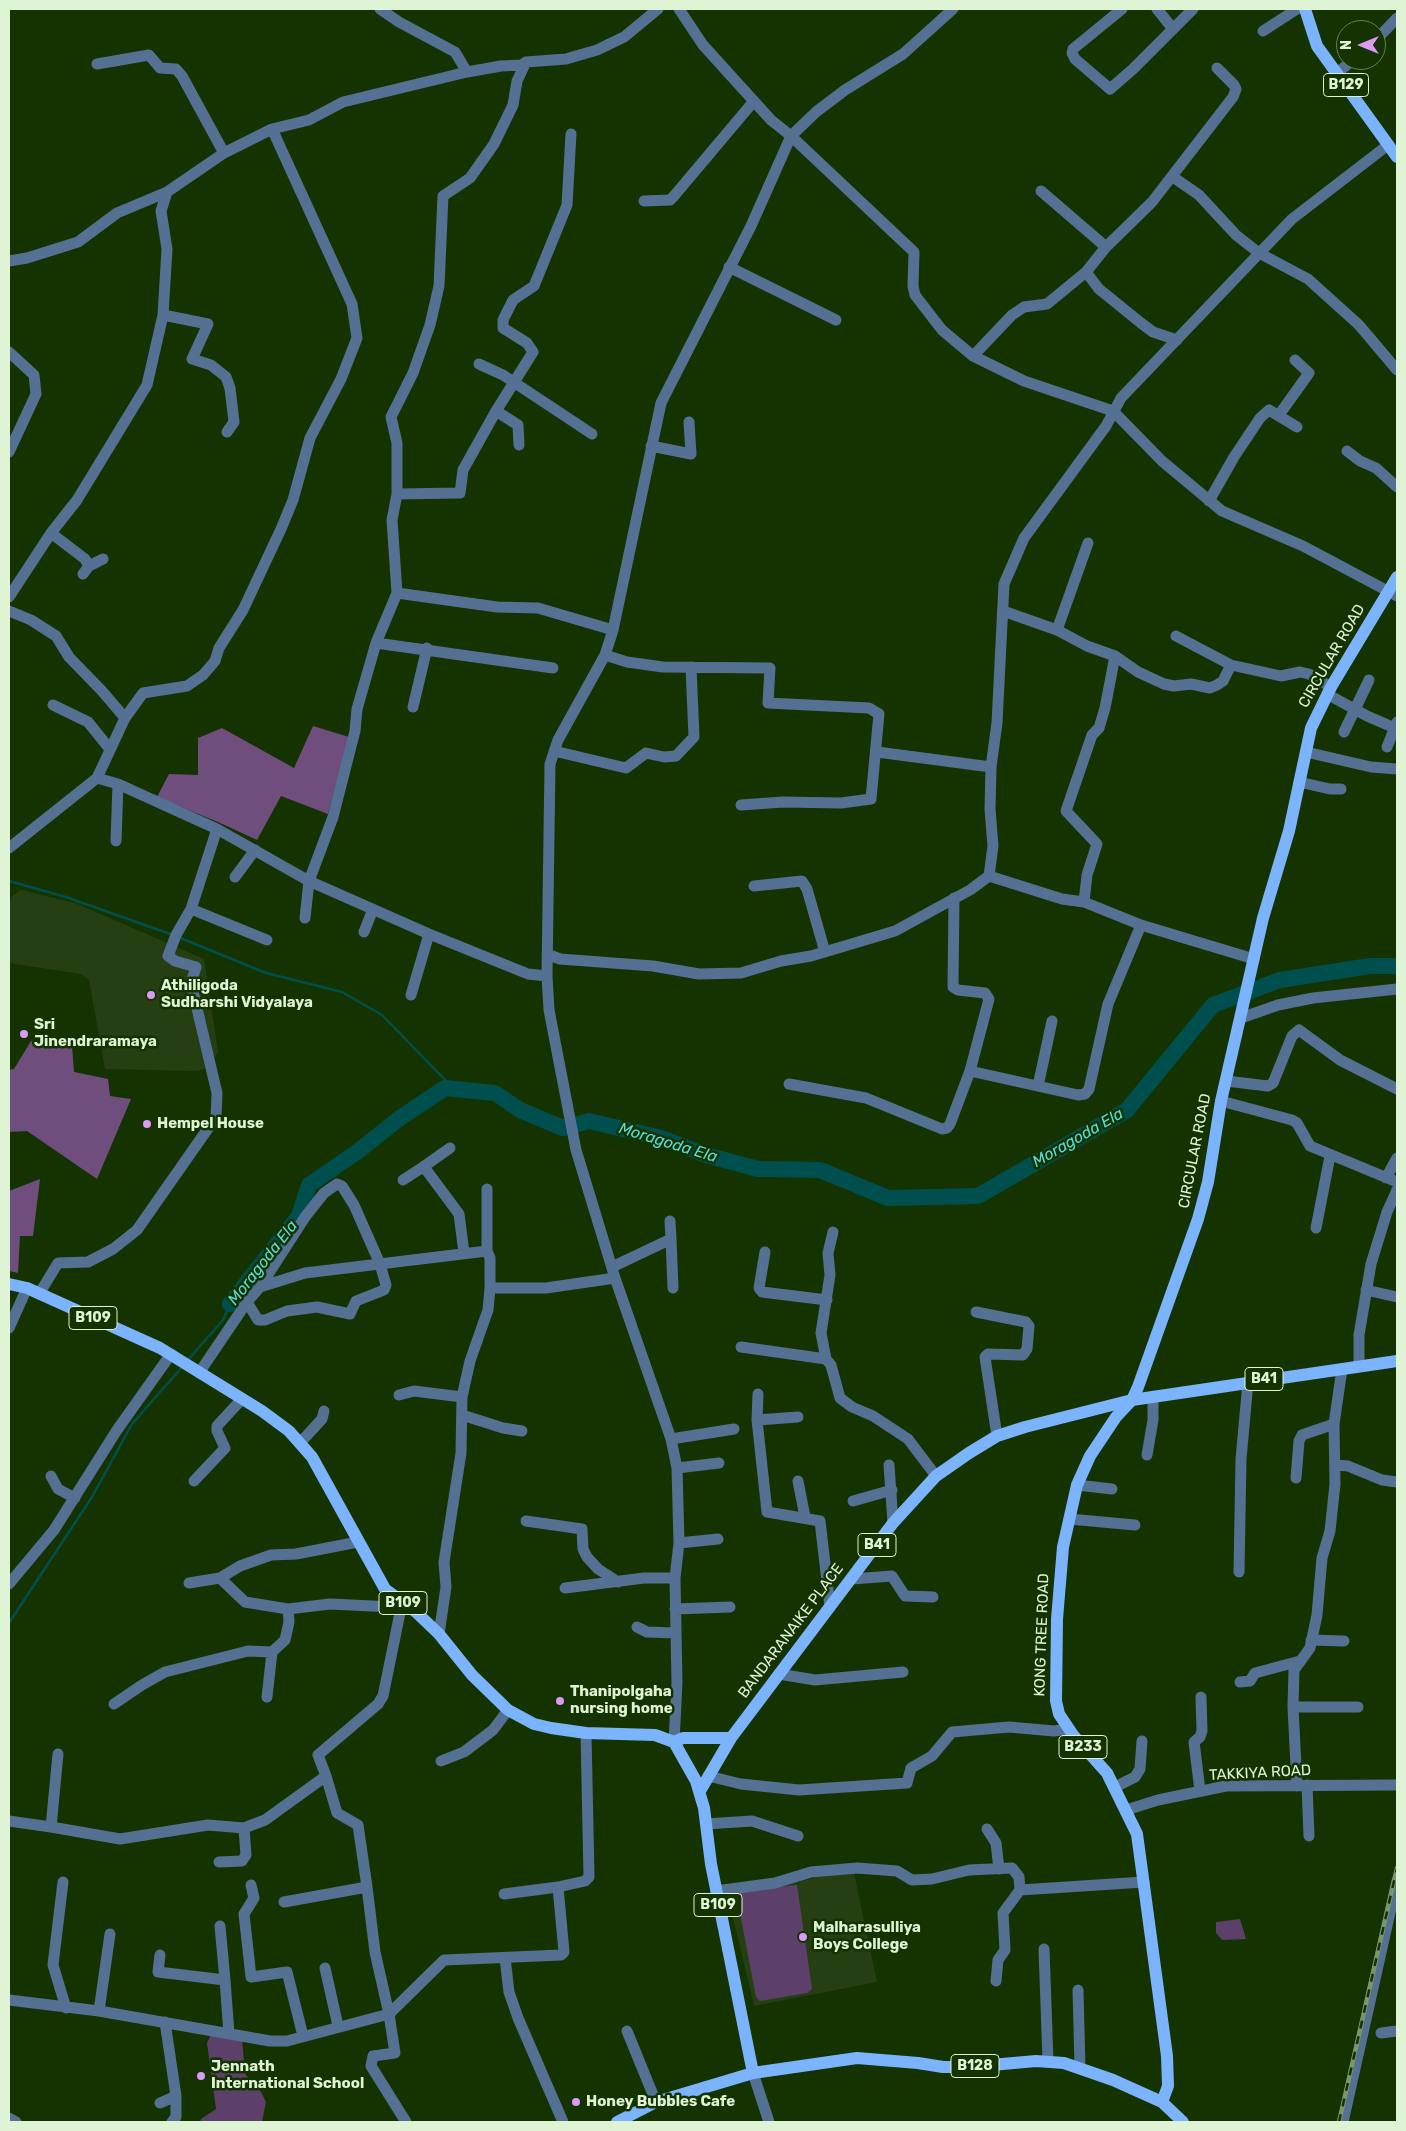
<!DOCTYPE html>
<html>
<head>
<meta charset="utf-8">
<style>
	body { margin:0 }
	#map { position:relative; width:1406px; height:2131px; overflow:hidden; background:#143300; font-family:Rubik,sans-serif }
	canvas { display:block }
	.frame { position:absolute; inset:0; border:10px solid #dff3d5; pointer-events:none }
	.north { position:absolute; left:1336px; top:20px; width:50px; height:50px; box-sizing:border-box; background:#143300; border:1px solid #658055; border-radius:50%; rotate:270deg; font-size:14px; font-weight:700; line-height:20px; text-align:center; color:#dff3d5 }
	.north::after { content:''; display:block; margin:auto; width:18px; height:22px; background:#da9af6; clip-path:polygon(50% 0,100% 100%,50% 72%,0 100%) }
</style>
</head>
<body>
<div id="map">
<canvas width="1406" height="2131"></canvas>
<div class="frame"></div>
<div class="north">N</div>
</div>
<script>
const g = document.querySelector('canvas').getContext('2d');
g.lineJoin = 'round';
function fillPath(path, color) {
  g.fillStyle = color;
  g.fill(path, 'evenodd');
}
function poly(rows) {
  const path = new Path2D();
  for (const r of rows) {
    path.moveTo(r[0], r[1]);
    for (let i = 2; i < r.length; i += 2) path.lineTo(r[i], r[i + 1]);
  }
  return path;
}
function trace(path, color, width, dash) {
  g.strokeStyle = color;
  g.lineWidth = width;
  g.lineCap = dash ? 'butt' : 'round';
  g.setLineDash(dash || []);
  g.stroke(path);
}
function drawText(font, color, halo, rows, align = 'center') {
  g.font = font + ' Rubik,sans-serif';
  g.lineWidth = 5;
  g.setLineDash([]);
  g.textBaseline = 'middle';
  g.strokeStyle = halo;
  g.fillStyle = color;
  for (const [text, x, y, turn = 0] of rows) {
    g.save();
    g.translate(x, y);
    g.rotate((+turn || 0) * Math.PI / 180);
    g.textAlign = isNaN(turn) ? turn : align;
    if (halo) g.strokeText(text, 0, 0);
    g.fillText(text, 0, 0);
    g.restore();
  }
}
fillPath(poly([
	[21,890,75,903,204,959,218,1052,207,1068,197,1071,105,1069,89,980,81,974,9,963,9,909,11,897],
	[853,1868,877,1982,754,2006,727,1892,798,1882]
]), '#253f12');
fillPath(poly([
	[797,1885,812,1989,807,1993,760,2001,756,1997,736,1892],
	[1240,1919,1246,1939,1222,1940,1216,1933,1216,1922],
	[212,2032,242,2038,245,2074,261,2092,266,2102,262,2122,200,2122,201,2119,216,2109,207,2043]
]), '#5c4069');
fillPath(poly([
	[313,726,349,737,328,814,281,796,257,840,218,822,157,797,169,774,198,775,198,738,222,728,294,768],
	[53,1037,72,1046,74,1072,108,1079,110,1096,131,1099,97,1179,27,1131,9,1132,9,1070,14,1069,31,1041],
	[40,1179,33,1236,20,1236,18,1273,9,1271,9,1191]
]), '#6f4e7d');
trace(poly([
	[9,881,66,897,173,935],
	[178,937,266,973,342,992,382,1015,454,1089],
	[188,1360,223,1320,230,1304],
	[9,1623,92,1497,132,1424,183,1366]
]), '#004f4f', 2.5);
trace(poly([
	[230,1304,299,1216,309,1185,357,1152,400,1118,445,1088,495,1093,520,1110,563,1128,589,1121,661,1138,706,1155,758,1169,820,1170,888,1198,978,1196,1127,1110,1213,1005,1280,980,1370,966,1397,966]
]), '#004f4f', 16);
trace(poly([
	[380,9,399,22,455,52,467,72],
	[679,9,703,45,771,120,791,136,914,252,913,286,915,295,942,330,973,356,1024,381,1113,411,1162,461,1222,511,1303,546,1397,596],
	[1122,9,1073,49,1072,53,1075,59,1110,89,1133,69,1193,9],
	[1157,9,1173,29],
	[1263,31,1297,9],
	[1376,40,1397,18],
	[97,64,149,55,160,68,176,69,182,76,224,153],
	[1337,73,1353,60],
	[1173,177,1199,195,1236,235,1259,253,1308,279,1359,325,1397,370],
	[1041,191,1106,247],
	[644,201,670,200,674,196,754,101],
	[9,261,27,258,78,242,117,213,167,192,224,153,272,129,309,120,343,102,467,72,501,66,522,65,526,62,566,59,597,50,624,37,658,9],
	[729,267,836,320],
	[1086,272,1099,289,1141,323,1153,332,1177,340],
	[163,315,208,324,192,359,211,365,226,377,230,388,234,422,227,432],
	[9,352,34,375,36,394,9,452],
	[973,356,1012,315,1024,307,1047,304,1086,272,1106,247,1152,202,1233,97,1236,89,1234,85,1217,68],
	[479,364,503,375,592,434],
	[496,411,518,425,519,445],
	[1279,415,1309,373,1295,360],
	[651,446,691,454,689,422],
	[1347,451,1360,461,1376,468,1397,487],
	[397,494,460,493,463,470,496,411,533,352,527,343,503,328,503,320,513,300,534,286,567,205,571,134],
	[1209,501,1234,457,1260,418,1269,410,1297,427],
	[51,533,85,559,89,566,83,574],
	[89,566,103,559],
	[397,593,497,607,538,608,613,630],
	[9,597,51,533,77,500,147,385,163,315,167,249,161,211,167,192],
	[9,611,31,620,56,636,69,657,102,691,125,718],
	[1003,611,1057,630,1087,646,1115,656,1138,672,1164,684,1174,686,1191,684,1210,688,1217,685,1223,681,1231,665],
	[1057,630,1088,543],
	[1176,636,1231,665,1281,676,1300,672,1309,674,1331,687],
	[376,643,553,668],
	[605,655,627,662,663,667,770,668,768,703,869,708,879,714,871,799,841,803,783,802,741,805],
	[1327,694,1367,716,1397,729],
	[53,705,88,722,109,748],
	[413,707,427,648],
	[1344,732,1369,680],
	[1387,747,1397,722],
	[554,751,626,768,646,753,664,757,676,756,694,737,691,667],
	[877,752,991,767],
	[1306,752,1371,767,1397,769],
	[97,778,125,718,143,693,187,686,203,675,215,661,219,648,243,610,281,529,293,500,310,438,341,379,357,338,352,304,272,129],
	[1299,782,1330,789,1341,789],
	[116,841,118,784],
	[9,848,97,778,118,784,217,829,309,881,429,934,528,974,547,976],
	[989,876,1062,899,1084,902,1141,925,1254,959],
	[235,877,255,850],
	[754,886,802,881,807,889,825,952],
	[1084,902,1087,875,1097,844,1066,811,1092,735,1099,728,1105,708,1115,656],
	[191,909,267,940],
	[305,918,309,881,333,817,355,731,357,709,376,643,397,593,392,520,397,494,397,443,391,417,413,373,430,325,439,286,443,196,470,178,494,144,513,105,517,81,526,62],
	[364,932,373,909],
	[547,954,560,959,653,966,699,974,741,973,781,961,811,956,895,931,970,890,989,876,993,846,990,809,991,767,997,723,1004,584,1024,538,1106,426,1121,398,1292,219,1388,145],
	[411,995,429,934],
	[1241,1018,1278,1005,1313,998,1397,989],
	[970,1071,1078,1095,1085,1094,1089,1089,1108,1004,1141,925],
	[1226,1081,1268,1086,1273,1083,1292,1036,1299,1030,1340,1060,1397,1089],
	[789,1084,866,1098,942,1129,947,1128,950,1124,970,1071,989,999,985,993,958,990,953,987,954,898],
	[1038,1086,1052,1021],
	[1221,1101,1292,1120,1297,1123,1310,1146,1397,1182],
	[423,1167,450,1148],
	[1386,1178,1397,1158],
	[403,1180,423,1167,427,1171,459,1214,464,1253],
	[487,1189,487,1251],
	[670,1221,671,1239],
	[1316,1228,1330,1156],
	[833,1232,828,1253,830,1275,821,1333,826,1359,831,1365,840,1398,852,1407,873,1416,908,1439,936,1476],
	[765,1252,759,1288,762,1292,827,1300],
	[612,1267,671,1239,673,1288],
	[1366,1290,1397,1297],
	[39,1294,58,1263,88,1262,113,1249,137,1230,216,1117,217,1093,191,983,196,967,175,961,168,956,176,935,191,909,217,829],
	[247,1302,258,1320,265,1320,287,1311,317,1307,350,1314,356,1301,384,1290,386,1285,380,1264,354,1205,342,1186,337,1184,324,1193,305,1217,260,1287],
	[976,1312,1026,1322,1029,1326,1027,1349,1023,1355,988,1354,985,1357,997,1436],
	[9,1328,27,1288],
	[741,1347,826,1359],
	[1359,1366,1359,1335,1371,1264,1387,1212,1397,1190],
	[199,1373,247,1302,260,1287,305,1273,487,1251,490,1258,490,1288,546,1288,615,1278],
	[758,1394,757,1420,767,1512,820,1521,830,1607],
	[399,1395,414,1391,462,1397],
	[462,1415,503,1428,522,1431],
	[757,1420,798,1417],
	[671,1439,734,1429],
	[300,1443,322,1419,324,1411],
	[1147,1455,1153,1420,1153,1397],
	[889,1465,893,1523],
	[1335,1465,1348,1466,1382,1480,1397,1482],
	[677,1468,719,1463],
	[51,1476,58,1489,75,1498],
	[1296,1478,1299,1441,1302,1435,1334,1424],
	[194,1481,225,1448,217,1431,217,1426,241,1400],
	[798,1481,805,1517],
	[1077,1485,1112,1489],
	[853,1501,892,1490],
	[1069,1519,1135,1525],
	[526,1521,582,1529,583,1549,587,1557,598,1569,618,1582],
	[679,1543,718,1539],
	[1239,1572,1241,1459,1248,1382],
	[220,1578,240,1566,271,1555,296,1554,358,1542],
	[852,1579,892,1576,905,1596,933,1597],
	[189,1583,220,1578,245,1602,288,1609,330,1604,393,1607,402,1603],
	[9,1584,54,1530,117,1430,171,1354],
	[565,1588,644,1578,675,1578],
	[675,1609,730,1607],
	[637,1627,647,1632,675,1633],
	[439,1634,446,1587,444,1562,461,1453,462,1397,470,1361,488,1310,490,1288],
	[1311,1640,1344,1641],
	[779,1674,815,1680,903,1672],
	[1240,1682,1250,1681,1255,1673,1300,1661],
	[267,1697,272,1652],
	[114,1704,142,1685,165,1672,248,1651,272,1652,285,1640,289,1622,288,1609],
	[1293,1707,1358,1707],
	[674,1742,677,1683,675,1578,679,1543,677,1468,671,1439,615,1278,576,1150,549,1010,547,976,550,764,558,740,605,655,613,630,661,403,751,226,791,136,816,112,845,90,903,54,953,9],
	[58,1754,51,1827,120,1839,208,1825,244,1828,265,1820,326,1776,318,1755,378,1704,383,1696,402,1603],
	[441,1761,464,1752,493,1730,508,1710],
	[326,1776,337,1813,358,1825,367,1887],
	[708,1776,741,1784,799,1790,907,1783,911,1768,932,1756,952,1732,1009,1727,1054,1731,1069,1729],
	[1307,1785,1309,1836],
	[1297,1786,1293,1707,1294,1670,1310,1648,1317,1615,1322,1558,1330,1531,1335,1484,1334,1424,1342,1369],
	[1115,1787,1135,1777,1140,1769,1142,1741],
	[1200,1791,1194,1742,1200,1737,1202,1731,1201,1697],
	[1126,1810,1158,1800,1226,1786,1397,1785],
	[9,1821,51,1827],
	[706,1824,752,1821,798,1836],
	[987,1829,996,1843,999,1869],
	[219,1862,242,1861,246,1855,244,1828],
	[63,1882,53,1965,66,2008],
	[251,1885,254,1898,244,1914,251,1977,287,1972,303,2036],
	[716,1891,775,1883,811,1872,857,1868,897,1871,912,1880,932,1879,969,1870,1012,1868,1019,1877,1020,1890],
	[504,1894,558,1887],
	[220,1926,225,1980],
	[1044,1949,1048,2061],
	[160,1955,158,1972,225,1980,229,2034],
	[505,1958,509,1992,518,2018,563,2122],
	[325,1968,338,2026],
	[996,1981,998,1960,1005,1950,1003,1913,1020,1890,1144,1882],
	[1078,1990,1080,2067],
	[9,2000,99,2011,270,2041,287,2041,389,2014,375,1952,367,1887,284,1902],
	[99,2011,110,1934],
	[627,2031,656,2102],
	[1381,2033,1397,2031],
	[753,2073,769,2122],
	[160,2103,176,2096,165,2022],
	[9,2118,16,2122],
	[172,2122,176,2117,176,2096],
	[406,2122,371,2066,373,2056,395,2053,389,2014,444,1960,561,1955,564,1952,558,1887,585,1881,589,1877,586,1733],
	[1343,2122,1397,1881]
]), '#547093', 11);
trace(poly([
	[1305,9,1317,46,1397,157],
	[9,1284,27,1288,160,1348,262,1411,289,1431,312,1457,385,1589,416,1612,439,1634,472,1675,508,1710,534,1724,551,1728,586,1733,655,1735,674,1742,696,1781,704,1808,711,1864,753,2073],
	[674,1742,683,1738,731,1738],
	[700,1791,731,1738,893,1523,936,1476,969,1453,997,1436,1025,1427,1132,1400,1397,1361],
	[1162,2102,1168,2086,1167,2056,1137,1834,1107,1773,1073,1735,1059,1714,1056,1701,1057,1619,1063,1547,1077,1485,1090,1456,1116,1417,1132,1400,1138,1387,1198,1219,1208,1182,1221,1101,1263,918,1289,831,1311,728,1331,687,1397,577],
	[617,2122,656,2102,753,2073,857,2058,918,2063,943,2067,969,2067,1036,2061,1064,2063,1113,2080,1162,2102,1183,2122]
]), '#7bb4fd', 12);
const rail = poly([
	[1339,2122,1397,1868]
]);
trace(rail, '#7b956c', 4.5);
trace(rail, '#143300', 2.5, [8]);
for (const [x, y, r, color] of [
	[151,995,5,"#da9af6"],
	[24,1034,5,"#da9af6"],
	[147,1124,5,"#da9af6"],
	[560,1701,5,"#da9af6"],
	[803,1937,5,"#da9af6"],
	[201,2076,5,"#da9af6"],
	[576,2102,5,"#da9af6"]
]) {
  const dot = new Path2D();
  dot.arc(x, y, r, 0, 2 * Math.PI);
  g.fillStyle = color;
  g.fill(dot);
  trace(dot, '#143300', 2);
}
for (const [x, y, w] of [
	[1346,85,45],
	[93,1318,48],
	[1264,1379,38],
	[877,1545,38],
	[403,1603,48],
	[1083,1747,48],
	[718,1905,48],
	[975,2066,48]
]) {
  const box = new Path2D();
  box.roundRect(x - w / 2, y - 11.5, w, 23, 4);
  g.fillStyle = '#143300';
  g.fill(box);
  trace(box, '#dff3d5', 1);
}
drawText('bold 14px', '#dff3d5', null, [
	["B129",1346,85],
	["B109",93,1318],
	["B41",1264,1379],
	["B41",877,1545],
	["B109",403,1603],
	["B233",1083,1747],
	["B109",718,1905],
	["B128",975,2066]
]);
drawText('15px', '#dff3d5', '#143300', [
	["CIRCULAR ROAD",1332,656,-60],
	["CIRCULAR ROAD",1195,1151,-79],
	["BANDARANAIKE PLACE",791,1631,-53],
	["KONG TREE ROAD",1042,1635,-88],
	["TAKKIYA ROAD",1260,1773,-3]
]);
drawText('bold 15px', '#dff3d5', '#143300', [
	["Athiligoda",161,986],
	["Sudharshi Vidyalaya",161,1003],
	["Sri",34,1025],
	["Jinendraramaya",34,1042],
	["Hempel House",157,1124],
	["Thanipolgaha",570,1692],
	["nursing home",570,1709],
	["Malharasulliya",813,1928],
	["Boys College",813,1945],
	["Jennath",211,2067],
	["International School",211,2084],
	["Honey Bubbles Cafe",586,2102]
], 'left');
drawText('italic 16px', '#5adbdb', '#143300', [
	["Moragoda Ela",1078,1138,-30],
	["Moragoda Ela",668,1143,17],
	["Moragoda Ela",263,1263,-52]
]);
</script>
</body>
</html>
